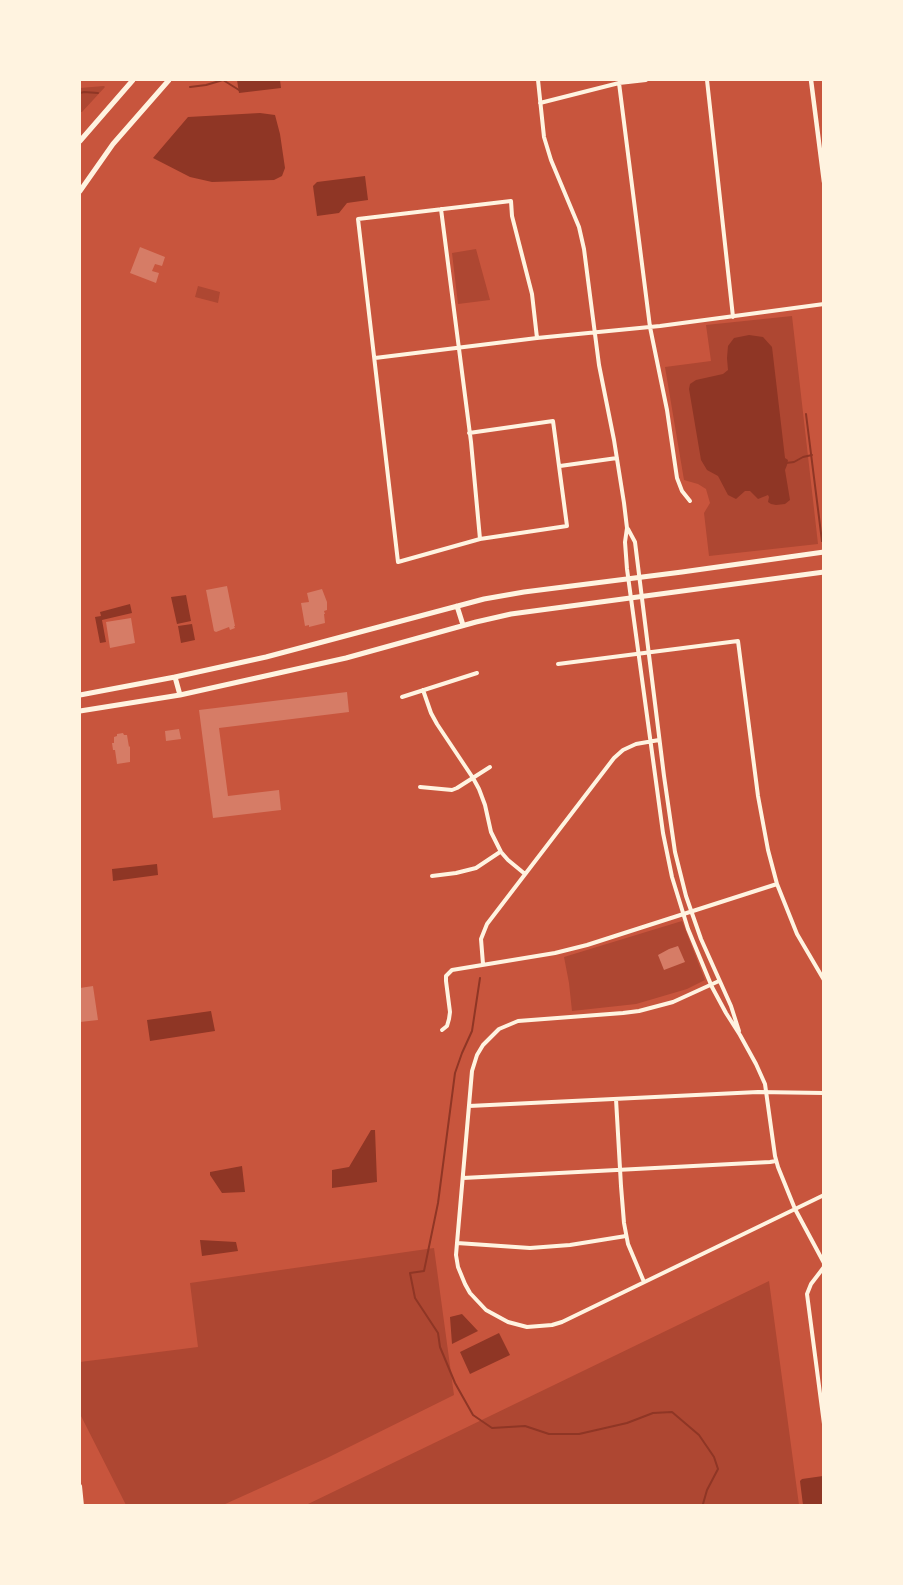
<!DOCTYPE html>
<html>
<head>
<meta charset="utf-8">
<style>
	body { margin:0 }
	#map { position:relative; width:903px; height:1585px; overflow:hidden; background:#c8553d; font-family:Lora,serif }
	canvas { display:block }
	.frame { position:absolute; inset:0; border:81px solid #fff3e0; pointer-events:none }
</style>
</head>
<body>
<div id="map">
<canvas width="903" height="1585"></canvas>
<div class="frame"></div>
</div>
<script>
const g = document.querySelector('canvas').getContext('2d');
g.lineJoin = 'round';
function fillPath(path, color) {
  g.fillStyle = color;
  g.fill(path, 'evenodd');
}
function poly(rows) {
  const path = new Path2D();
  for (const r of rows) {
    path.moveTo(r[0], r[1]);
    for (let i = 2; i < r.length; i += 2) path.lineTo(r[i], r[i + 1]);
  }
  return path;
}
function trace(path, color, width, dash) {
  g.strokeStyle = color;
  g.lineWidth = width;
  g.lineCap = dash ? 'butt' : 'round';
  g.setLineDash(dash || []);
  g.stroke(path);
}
fillPath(poly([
	[104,86,105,87,82,112,80,112,80,88],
	[476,249,490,300,458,304,452,253],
	[198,286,220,292,218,303,195,297],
	[792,316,818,544,709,556,704,513,710,503,706,489,698,484,684,480,665,367,711,361,706,325],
	[682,921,705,980,687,989,636,1004,572,1011,569,983,564,957],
	[434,1248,454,1395,327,1458,223,1505,126,1505,81,1416,80,1406,80,1362,198,1347,190,1283],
	[769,1281,799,1505,306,1505]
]), '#ae4732');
fillPath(poly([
	[237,80,280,80,281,88,239,93],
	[260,113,275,115,280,134,285,168,282,176,274,180,212,182,190,177,153,158,188,117],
	[365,176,368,200,347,203,339,213,317,216,313,186,317,182],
	[749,335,763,337,772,347,785,458,788,460,787,465,785,470,790,500,785,504,776,505,771,504,768,502,769,497,768,495,758,499,750,491,745,491,736,499,728,495,718,476,707,470,701,460,689,389,690,384,696,380,723,374,728,370,727,358,728,346,734,338],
	[186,595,191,621,177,624,171,597],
	[130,604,132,613,102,620,106,642,100,643,95,617,101,616,100,612],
	[192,624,195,640,181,643,178,626],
	[157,864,158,875,113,881,112,869],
	[211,1011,215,1031,150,1041,147,1020],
	[371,1130,375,1130,377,1182,332,1188,332,1170,349,1167],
	[242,1166,245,1192,222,1193,210,1175,210,1172],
	[200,1240,236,1242,238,1251,202,1256],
	[462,1314,478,1331,452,1344,450,1317],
	[499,1333,510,1355,470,1374,460,1352],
	[823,1476,823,1505,803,1505,800,1481,802,1479]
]), '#8f3625');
trace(poly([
	[190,87,206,85,223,80,239,90],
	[80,93,84,92,98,93],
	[806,414,822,541],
	[786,463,794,462,803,457,812,455],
	[480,978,472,1031,462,1053,455,1073,438,1203,424,1271,410,1273,415,1298,438,1333,440,1347,455,1383,473,1415,492,1428,525,1426,549,1434,579,1434,627,1423,653,1413,672,1412,699,1435,714,1457,718,1469,707,1490,703,1504,704,1506]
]), '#8f3625', 2);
fillPath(poly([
	[140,247,165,257,162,266,155,264,152,271,159,273,156,283,130,273],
	[227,586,235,626,234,626,235,628,230,630,229,627,216,632,214,631,206,590],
	[322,589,327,602,327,610,324,611,325,614,324,614,325,623,309,627,309,625,305,626,301,603,309,602,307,593],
	[131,618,135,643,110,648,106,622],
	[347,692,349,712,219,728,228,796,279,790,281,810,213,818,199,710],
	[179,729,181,739,166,741,165,731],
	[123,733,124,735,127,735,129,747,130,746,130,762,117,764,115,750,113,750,112,743,114,743,114,737,117,736,117,734],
	[678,946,685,962,664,970,658,955,669,949],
	[93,986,98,1020,80,1022,80,988]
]), '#d67c66');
trace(poly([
	[538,80,544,137,551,160,579,227,584,249,599,365,614,440,624,503,627,528,625,542,627,569,663,833,672,877,688,929,712,987,726,1013,740,1035,756,1064,765,1084,775,1156,778,1167,795,1209,824,1263],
	[707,80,733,317],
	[619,83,650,327,667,410,677,478,682,491,690,501],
	[540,103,619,83,646,80],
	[441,209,471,442,480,539],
	[375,358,537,338,660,326,824,304],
	[469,433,553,421,567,526,480,539,398,562,358,219,511,201,512,216,532,294,537,338],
	[560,466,617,458],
	[628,529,635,542,664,776,675,852,686,896,701,939,731,1006,739,1031],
	[558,664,738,641,758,796,768,850,777,884,797,934,824,980],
	[423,690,431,713,437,724,473,778,479,789,485,805,491,832,501,852,508,860,525,874],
	[402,697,477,673],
	[420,787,452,790,457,788,490,767],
	[432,876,456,873,476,868,500,852],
	[483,964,481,939,487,924,614,758,623,750,636,744,659,740],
	[719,981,673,1002,639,1011,623,1013,518,1021,499,1029,483,1045,477,1055,472,1071,457,1243,456,1255,458,1267,465,1284,470,1293,486,1310,508,1322,527,1327,552,1325,562,1322,824,1195],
	[442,1030,447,1026,449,1019,450,1012,446,981,446,976,452,970,555,953,587,945,777,884],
	[616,1099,621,1186,624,1223,628,1244,644,1282],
	[469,1106,758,1092,824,1093],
	[463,1178,770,1162,776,1161],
	[457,1243,530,1248,570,1245,626,1236],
	[824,1267,811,1284,807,1294,824,1424],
	[80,1486,82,1506]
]), '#fff3e0', 4);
trace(poly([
	[811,80,824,182]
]), '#fff3e0', 4.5);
trace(poly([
	[80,141,133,80],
	[80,191,113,144,169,80],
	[457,606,463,625],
	[175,677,180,695],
	[80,695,175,677,266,657,484,599,524,592,682,572,824,552],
	[80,711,180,695,346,658,476,622,511,614,824,572]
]), '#fff3e0', 5);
</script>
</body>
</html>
